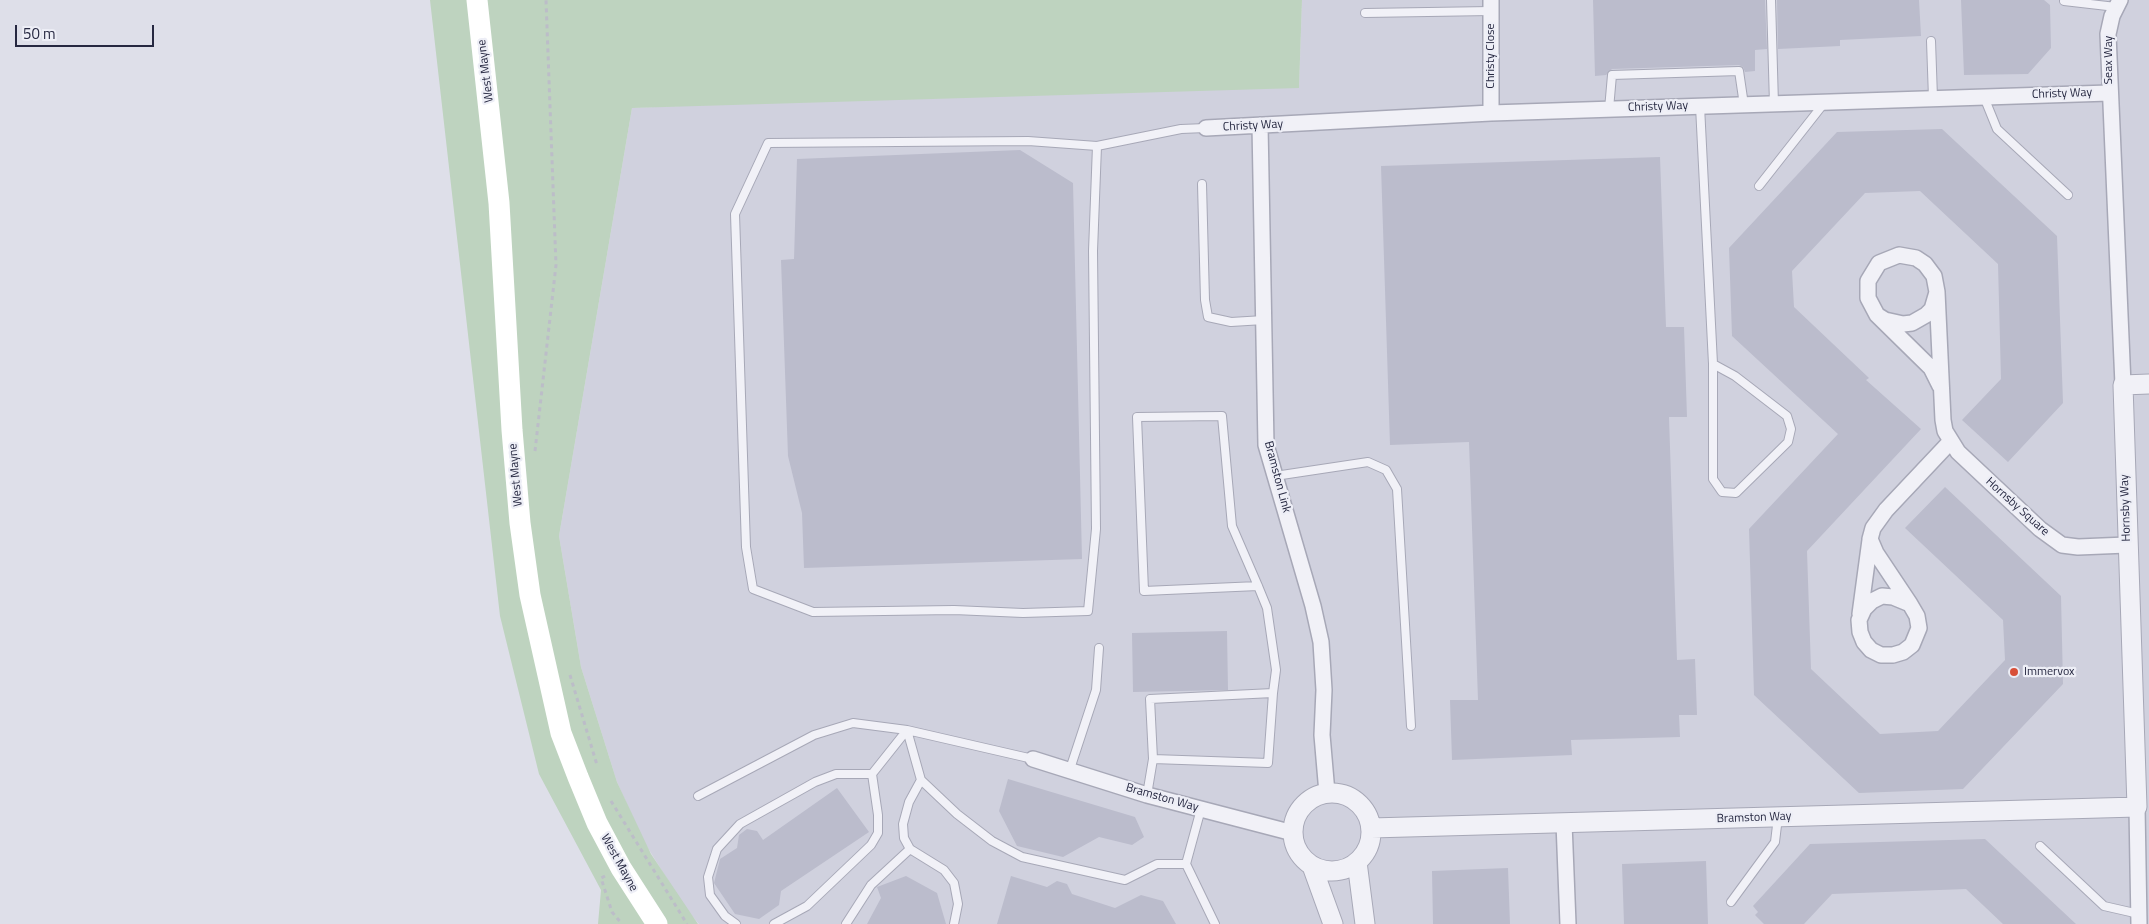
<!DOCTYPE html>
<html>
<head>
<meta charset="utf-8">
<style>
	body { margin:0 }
	#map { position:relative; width:2149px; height:924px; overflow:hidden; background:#dedfe9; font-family:"Titillium Web",sans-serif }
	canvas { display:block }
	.scale { position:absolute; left:15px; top:25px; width:139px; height:22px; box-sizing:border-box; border:2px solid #262841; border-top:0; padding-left:6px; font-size:15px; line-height:18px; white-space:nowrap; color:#262841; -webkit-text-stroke:4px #edeef6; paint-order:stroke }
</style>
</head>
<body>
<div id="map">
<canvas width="2149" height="924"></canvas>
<div class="scale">50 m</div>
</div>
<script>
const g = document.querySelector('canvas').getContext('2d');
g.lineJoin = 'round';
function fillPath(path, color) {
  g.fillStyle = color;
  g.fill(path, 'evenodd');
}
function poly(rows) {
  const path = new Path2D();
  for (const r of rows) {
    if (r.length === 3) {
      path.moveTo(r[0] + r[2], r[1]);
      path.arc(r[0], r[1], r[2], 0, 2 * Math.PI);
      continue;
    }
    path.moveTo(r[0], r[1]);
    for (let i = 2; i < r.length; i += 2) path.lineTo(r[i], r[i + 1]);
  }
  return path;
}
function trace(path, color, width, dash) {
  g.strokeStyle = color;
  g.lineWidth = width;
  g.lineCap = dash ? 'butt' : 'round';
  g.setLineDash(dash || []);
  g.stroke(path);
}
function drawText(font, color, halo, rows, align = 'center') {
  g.font = font + ' "Titillium Web",sans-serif';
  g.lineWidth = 4.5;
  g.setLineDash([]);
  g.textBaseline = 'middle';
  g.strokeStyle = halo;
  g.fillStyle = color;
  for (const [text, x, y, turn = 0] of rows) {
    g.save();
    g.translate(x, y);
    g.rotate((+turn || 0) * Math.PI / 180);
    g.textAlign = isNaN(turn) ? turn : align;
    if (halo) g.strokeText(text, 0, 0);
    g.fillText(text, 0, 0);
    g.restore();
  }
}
fillPath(poly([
	[1302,0,2149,0,2149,924,699,924,685,908,643,840,617,782,581,667,559,536,632,108,1062,90,1299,87]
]), '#d0d1de');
fillPath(poly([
	[430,0,1302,0,1299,88,632,108,559,536,581,667,617,782,651,854,698,924,598,924,601,890,539,774,500,616]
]), '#bed3bf');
fillPath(poly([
	[1593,0,1765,0,1767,49,1755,50,1755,71,1745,72,1743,67,1739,65,1612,69,1606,75,1595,76],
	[1777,0,1919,0,1921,36,1840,40,1840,46,1778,49],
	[1961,0,2044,0,2050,5,2051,48,2028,74,1964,75],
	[1942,129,2057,236,2063,403,2008,462,1962,420,2001,379,1998,264,1920,191,1865,193,1792,271,1794,307,1869,378,1866,380,1921,429,1807,551,1811,669,1880,734,1938,731,2005,660,2003,620,1905,528,1945,487,2061,596,2063,684,1963,789,1859,793,1754,695,1749,529,1838,434,1732,336,1729,248,1837,132],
	[1020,150,1073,183,1082,559,804,568,802,513,788,456,781,260,794,259,797,159],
	[1660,157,1666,327,1684,327,1687,417,1669,417,1677,660,1695,659,1697,715,1679,715,1680,737,1571,740,1572,755,1452,760,1450,700,1478,700,1469,442,1390,445,1381,166],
	[1227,631,1228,690,1133,692,1132,633],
	[1008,779,1135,817,1144,837,1132,845,1099,837,1063,857,1017,846,999,811],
	[837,788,869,832,781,891,779,905,759,919,735,914,714,883,720,859,737,848,739,835,747,829,757,831,763,840],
	[1985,839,2076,924,2003,924,1966,889,1832,894,1804,924,1764,924,1755,915,1758,912,1753,906,1810,844],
	[1706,861,1708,924,1624,924,1622,864],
	[1508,868,1510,924,1433,924,1432,871],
	[906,876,937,893,946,924,867,924,881,898,877,887],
	[1011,876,1047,887,1057,881,1067,884,1072,894,1115,908,1141,895,1163,901,1176,924,997,924]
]), '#bbbccc');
const service = poly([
	[1771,0,1774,104],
	[2064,1,2116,7],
	[1365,13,1491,11],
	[1931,41,1933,98],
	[1984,97,1997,129,2068,195],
	[1700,106,1713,364,1735,376,1787,416,1791,429,1788,442,1736,493,1722,492,1713,479,1713,364],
	[1609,109,1612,75,1739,71,1744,105],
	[1097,146,1093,251,1096,529,1088,611,1023,613,954,610,813,612,753,589,746,547,735,214,768,143,1028,141,1097,146,1181,129,1206,128],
	[1202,184,1205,300,1208,317,1231,322,1264,320],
	[1759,186,1825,102],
	[1275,476,1368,462,1386,470,1397,489,1411,726],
	[1258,586,1144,591,1137,417,1222,416,1232,526,1258,586,1267,608,1276,670,1273,693],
	[1070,769,1096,690,1099,648],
	[921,780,909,802,903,824,904,838,910,849,944,870,954,883,958,904,954,924],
	[1147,795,1153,759,1150,699,1273,693,1268,763,1153,759],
	[698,796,814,735,853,723,907,730,921,780,957,814,992,841,1022,857,1125,880,1157,864,1186,864,1201,809],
	[2040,846,2104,906,2139,914],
	[1186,864,1215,924],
	[1731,902,1775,842,1778,817],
	[736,924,725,916,710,895,708,877,717,849,740,824,815,782,836,774,872,774],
	[774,924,807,906,871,845,878,833,878,815,872,774,907,730,1033,759],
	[846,924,871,885,910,849]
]);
const minor = poly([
	[2120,0,2112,16,2108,34,2123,385],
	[1491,113,1491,0],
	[1260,125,1266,445,1313,606,1321,642,1324,690,1322,735,1327,793],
	[1206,128,1491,113,2109,93],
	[1937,292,1943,420,1945,431,1958,452,2040,529,2062,545,2078,547,2127,545],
	[1877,315,1885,320,1903,324,1912,323,1926,315,1932,309,1937,292,1934,276,1925,264,1916,258,1899,255,1879,263,1868,281,1868,298,1877,315,1931,368,1940,386],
	[1910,604,1893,597,1882,596,1872,601,1864,609,1859,620,1860,632,1864,642,1871,650,1881,655,1893,655,1903,652,1912,645,1919,628,1917,616,1910,604,1876,553,1870,539,1873,528,1886,510,1951,441],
	[1860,614,1870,540],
	[1033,759,1147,795,1293,833],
	[2137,807,2139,924],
	[1564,823,1568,924]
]);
const tertiary = poly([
	[1332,832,39],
	[1371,828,2137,807,2123,385,2149,384],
	[1357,862,1365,924],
	[1312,866,1333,924]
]);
trace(service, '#a7a8b7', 10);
trace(minor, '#a7a8b7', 18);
trace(tertiary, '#a7a8b7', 21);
trace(poly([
	[535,451,556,265,546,0],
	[570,675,597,765],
	[611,801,687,924],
	[605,876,601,878,612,912,622,924]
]), '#bcbdc8', 3, [4, 4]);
trace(service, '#f1f1f7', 8);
trace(minor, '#f1f1f7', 15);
trace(tertiary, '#f1f1f7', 19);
trace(poly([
	[477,0,499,203,512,430,520,523,530,595,561,733,578,777,597,823,621,868,657,924]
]), '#fff', 21);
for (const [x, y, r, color] of [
	[2014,672,5,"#d84f38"]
]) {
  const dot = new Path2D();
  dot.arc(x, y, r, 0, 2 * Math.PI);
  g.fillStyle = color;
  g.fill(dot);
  trace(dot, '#edeef6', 2);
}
drawText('12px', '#262841', '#edeef6', [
	["Christy Close",1491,56,-90],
	["Seax Way",2109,60,-90],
	["West Mayne",486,71,-97],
	["Christy Way",2062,94,-2],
	["Christy Way",1658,107,-2],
	["Christy Way",1253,126,-3],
	["West Mayne",516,475,-95],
	["Bramston Link",1277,477,75],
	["Hornsby Square",2017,507,42],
	["Hornsby Way",2126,508,-92],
	["Bramston Way",1162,798,16],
	["Bramston Way",1754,818,-2],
	["West Mayne",619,863,61]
]);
drawText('12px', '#262841', '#edeef6', [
	["Immervox",2024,672]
], 'left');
</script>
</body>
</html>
